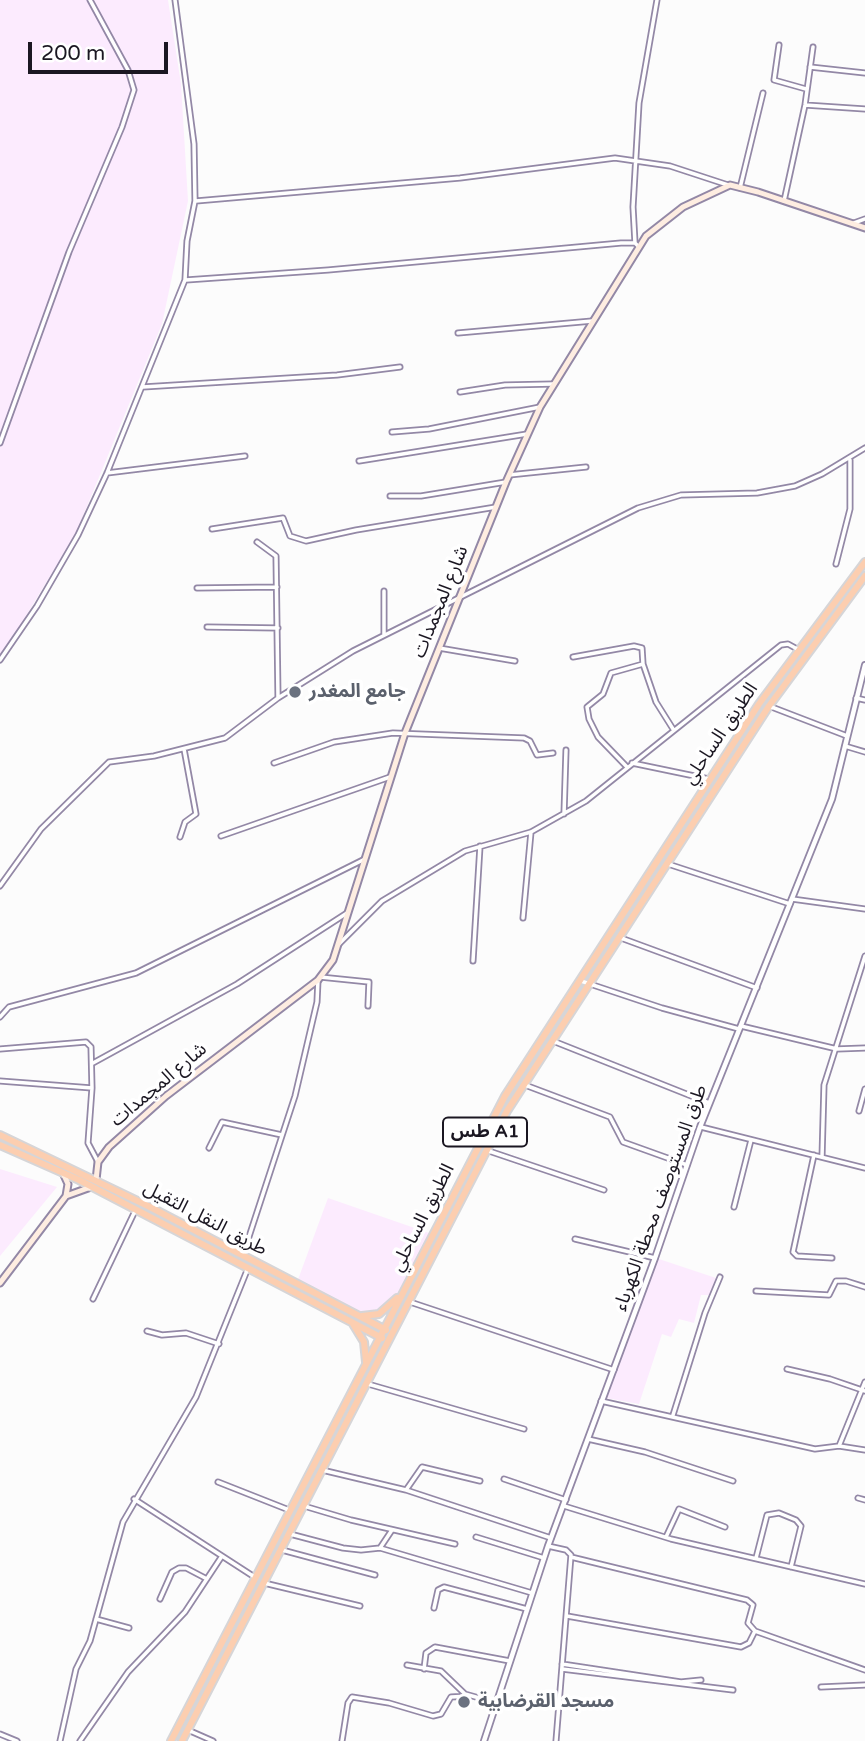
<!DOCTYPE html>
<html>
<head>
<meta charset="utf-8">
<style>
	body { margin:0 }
	#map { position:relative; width:865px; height:1741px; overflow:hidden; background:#fcfcfc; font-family:"Varela Round",sans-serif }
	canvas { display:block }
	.scale { position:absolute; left:28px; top:42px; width:140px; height:32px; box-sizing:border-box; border:4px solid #1b1722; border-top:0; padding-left:9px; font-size:21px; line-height:24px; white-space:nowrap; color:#1b1722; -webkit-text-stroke:5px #fff; paint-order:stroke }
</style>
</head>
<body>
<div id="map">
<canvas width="865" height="1741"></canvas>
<div class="scale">200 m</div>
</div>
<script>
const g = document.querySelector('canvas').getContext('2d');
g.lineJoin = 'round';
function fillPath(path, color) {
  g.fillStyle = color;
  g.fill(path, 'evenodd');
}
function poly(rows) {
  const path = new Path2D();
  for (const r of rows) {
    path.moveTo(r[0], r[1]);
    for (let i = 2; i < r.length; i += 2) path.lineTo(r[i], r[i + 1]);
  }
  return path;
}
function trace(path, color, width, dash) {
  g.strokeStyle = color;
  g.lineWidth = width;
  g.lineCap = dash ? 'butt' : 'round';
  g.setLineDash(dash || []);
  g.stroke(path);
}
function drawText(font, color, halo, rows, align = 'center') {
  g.font = font + ' "Varela Round","Noto Sans Arabic",sans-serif';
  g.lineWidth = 7;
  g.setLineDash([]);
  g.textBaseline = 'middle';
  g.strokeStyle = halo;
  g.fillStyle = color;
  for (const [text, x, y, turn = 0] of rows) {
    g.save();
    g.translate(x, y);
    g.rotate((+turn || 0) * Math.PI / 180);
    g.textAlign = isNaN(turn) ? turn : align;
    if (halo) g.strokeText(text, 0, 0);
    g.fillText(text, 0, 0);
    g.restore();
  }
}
fillPath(poly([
	[0,0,168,0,181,84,188,201,162,324,76,533,0,659],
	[0,1169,57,1187,0,1256],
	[328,1198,432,1234,401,1294,386,1308,367,1316,296,1285],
	[656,1258,716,1278,709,1295,701,1295,694,1323,679,1319,671,1337,662,1334,639,1404,601,1397]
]), '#fcebfe');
const minor = poly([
	[779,45,774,80,806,89],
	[810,67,865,73],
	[805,105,865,109],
	[740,188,763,93],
	[196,201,460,178,615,158,670,166,728,185],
	[784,201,805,105,813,47],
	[854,223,865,219],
	[635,243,633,207,639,103,657,0],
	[186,280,328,270,621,243,635,243,639,247],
	[458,333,592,321],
	[143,387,337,375,400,367],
	[460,392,505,385,553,384],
	[392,432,429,429,540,407],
	[0,443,69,252,122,127,134,90,128,70,90,0],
	[359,461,527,434],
	[107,473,245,456],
	[509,475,586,467],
	[390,496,421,496,506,482],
	[212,529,283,518,290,536,306,541,356,530,496,507],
	[257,542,276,556,278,698],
	[836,564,850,509,850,460],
	[197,588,277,587],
	[207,627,278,628],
	[384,634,384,591],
	[439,648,515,661],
	[573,657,634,646,642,648,643,664,656,702,673,729],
	[0,660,37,606,78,535,107,473,185,280,187,241,195,201,194,144,175,0],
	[856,698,865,700],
	[769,706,847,736],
	[845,746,865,752],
	[274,763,334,742,393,733,524,738,530,741,537,755,553,753],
	[632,763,709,779],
	[627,767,598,737,589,719,587,707,603,694,611,673,643,664],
	[564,814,566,750],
	[221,836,390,777],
	[180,837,185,822,196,814,184,749],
	[668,864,790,904],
	[0,886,41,829,109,762,154,756,225,738,278,698,353,651,638,508,681,495,757,493,795,486,822,474,865,448],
	[792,899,865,909],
	[523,918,531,832],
	[621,938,757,988],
	[339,944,382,901,465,851,531,832,586,801,781,645,788,644,799,650],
	[473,961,480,846],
	[320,977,369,982,368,1006],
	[581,981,662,1008,739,1029],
	[0,1017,9,1007,136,973,365,859],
	[741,1026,837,1049,865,1048],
	[553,1041,709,1103],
	[0,1049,86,1042,91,1047,92,1088],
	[93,1063,237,984,347,913],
	[0,1081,92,1088,88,1143,98,1162],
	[525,1085,610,1117,623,1142,687,1165],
	[859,1111,865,1089],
	[701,1127,865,1168],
	[209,1148,222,1122,282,1135],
	[486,1150,604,1190],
	[814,1155,793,1252,797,1256,832,1258],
	[822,1157,824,1085,865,956],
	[734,1207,751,1140],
	[575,1239,655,1258],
	[243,1255,295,1096,317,1002,318,980],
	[756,1291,829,1295,836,1281,846,1281,865,1287],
	[93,1299,135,1211],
	[410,1302,614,1370],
	[147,1331,162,1335,186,1333,219,1344],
	[787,1369,830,1379,865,1391],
	[368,1384,524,1429],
	[601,1401,815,1449,839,1446,865,1450],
	[673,1415,705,1313,720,1277],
	[588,1439,645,1452,733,1481],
	[839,1446,865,1382],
	[322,1470,406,1490,551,1538],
	[504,1479,566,1500],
	[218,1482,289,1510],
	[406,1490,422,1467,480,1481],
	[858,1498,865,1500],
	[134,1499,256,1578],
	[304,1506,351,1520,455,1544],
	[564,1506,671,1539,865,1584],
	[290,1534,343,1548,361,1550,380,1548,532,1593],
	[476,1537,544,1558],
	[666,1537,679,1509,725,1527],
	[548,1546,566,1550,571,1555,556,1741],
	[380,1548,392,1530],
	[282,1550,375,1575],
	[571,1557,747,1600,753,1605,748,1623,755,1631,865,1670],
	[756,1558,767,1515,779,1513,796,1520,801,1526,791,1567],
	[264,1583,360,1606],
	[160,1599,172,1572,179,1568,186,1568,207,1579],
	[434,1608,438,1590,444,1587,527,1609],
	[567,1616,741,1647,749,1643,755,1631],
	[96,1619,129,1628],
	[562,1664,681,1682,701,1680],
	[407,1665,441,1671,465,1694,497,1703],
	[424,1669,426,1653,435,1647,510,1661],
	[562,1669,733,1690],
	[821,1687,865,1685],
	[188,1730,213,1741],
	[0,1734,17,1741],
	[60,1741,76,1669,90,1641,123,1522,196,1397,248,1268],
	[80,1741,128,1672,185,1612,222,1556],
	[342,1741,348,1703,352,1697,389,1703,433,1716,441,1714,451,1697,470,1696]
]);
const tertiary = poly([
	[484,1741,548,1546,655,1258,700,1127,832,799,865,665]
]);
const secondary = poly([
	[63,1173,68,1184,66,1196],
	[96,1180,98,1162,109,1147,166,1096,318,980,333,960,405,733,506,482,540,407,646,236,683,207,730,185,758,192,865,228],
	[0,1283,66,1196,91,1187]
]);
const trunk = poly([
	[0,1135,148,1206,386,1330],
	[0,1145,79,1180,382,1338],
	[362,1316,379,1314,397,1298],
	[353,1324,364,1342,366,1362],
	[171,1741,505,1096,759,704,865,562],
	[182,1741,507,1111,769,706,865,576]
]);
trace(minor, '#9388a6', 7);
trace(tertiary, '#9388a6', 8);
trace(secondary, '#9388a6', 9);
trace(trunk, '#d6d5d7', 10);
trace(minor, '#fff', 3.5);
trace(tertiary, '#fff', 4.5);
trace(secondary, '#feede1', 5);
trace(trunk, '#fcceb0', 6);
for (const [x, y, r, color] of [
	[295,692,7,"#6b7280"],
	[464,1702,7,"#6b7280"]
]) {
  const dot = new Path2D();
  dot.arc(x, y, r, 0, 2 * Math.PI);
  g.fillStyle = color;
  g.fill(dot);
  trace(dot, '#fff', 2.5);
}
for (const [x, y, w] of [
	[485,1132,84]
]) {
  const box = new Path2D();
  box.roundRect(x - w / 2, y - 14.5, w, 29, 5);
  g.fillStyle = '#fff';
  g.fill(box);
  trace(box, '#1b1722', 2);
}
drawText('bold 18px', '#1b1722', null, [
	["طس A1",485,1132]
]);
drawText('19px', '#1b1722', '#fff', [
	["شارع المجمدات",441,602,-68],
	["الطريق الساحلي",721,734,-56],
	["شارع المجمدات",159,1085,-40],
	["طرق المستوصف محطة الكهرباء",661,1198,-70],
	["الطريق الساحلي",423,1218,-63],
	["طريق النقل الثقيل",205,1219,28]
]);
drawText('bold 19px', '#5b616d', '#fff', [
	["جامع المغدر",309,692],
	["مسجد القرضابية",478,1702]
], 'left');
</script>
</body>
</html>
